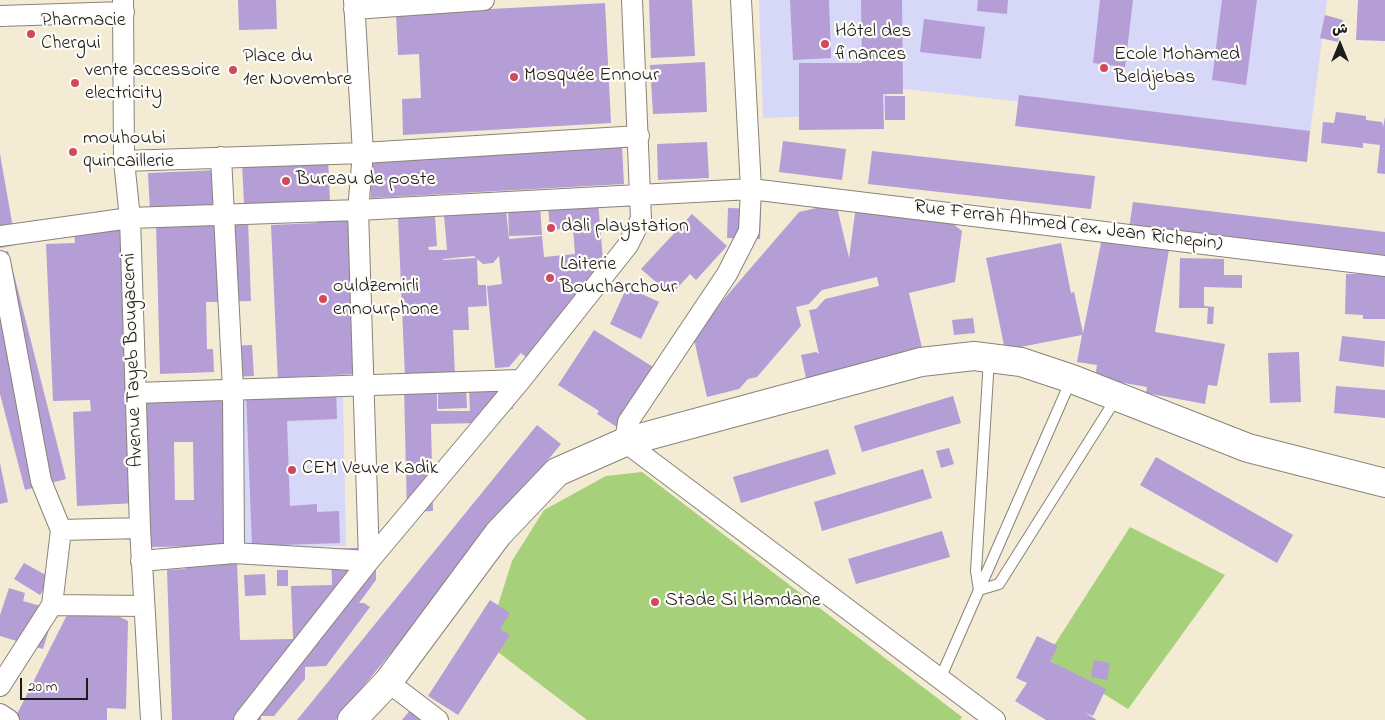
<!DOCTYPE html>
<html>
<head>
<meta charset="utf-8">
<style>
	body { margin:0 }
	#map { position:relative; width:1385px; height:720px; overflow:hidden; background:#f4ebd5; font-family:"Indie Flower","Playpen Sans Arabic",sans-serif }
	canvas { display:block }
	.north { position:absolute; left:1315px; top:20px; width:50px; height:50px; -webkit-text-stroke:4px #fdfcf7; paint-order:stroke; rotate:0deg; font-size:14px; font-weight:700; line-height:20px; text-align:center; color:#1c1c1c }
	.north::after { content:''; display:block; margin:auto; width:18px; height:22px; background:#1c1c1c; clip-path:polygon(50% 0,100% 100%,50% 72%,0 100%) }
	.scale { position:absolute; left:20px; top:678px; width:68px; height:22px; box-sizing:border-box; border:2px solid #1c1c1c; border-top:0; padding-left:6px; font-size:15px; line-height:18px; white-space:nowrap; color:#1c1c1c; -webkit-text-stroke:4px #fdfcf7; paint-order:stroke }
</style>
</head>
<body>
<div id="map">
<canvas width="1385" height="720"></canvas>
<div class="north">ش</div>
<div class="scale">20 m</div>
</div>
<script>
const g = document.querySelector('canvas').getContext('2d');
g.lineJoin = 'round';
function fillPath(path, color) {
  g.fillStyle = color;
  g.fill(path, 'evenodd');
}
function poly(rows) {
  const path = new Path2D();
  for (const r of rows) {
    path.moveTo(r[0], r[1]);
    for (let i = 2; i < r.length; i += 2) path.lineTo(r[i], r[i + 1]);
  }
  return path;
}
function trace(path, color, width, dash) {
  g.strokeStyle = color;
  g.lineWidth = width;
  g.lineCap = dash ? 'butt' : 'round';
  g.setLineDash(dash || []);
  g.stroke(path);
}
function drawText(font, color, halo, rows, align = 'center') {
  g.font = font + ' "Indie Flower",sans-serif';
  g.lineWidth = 4.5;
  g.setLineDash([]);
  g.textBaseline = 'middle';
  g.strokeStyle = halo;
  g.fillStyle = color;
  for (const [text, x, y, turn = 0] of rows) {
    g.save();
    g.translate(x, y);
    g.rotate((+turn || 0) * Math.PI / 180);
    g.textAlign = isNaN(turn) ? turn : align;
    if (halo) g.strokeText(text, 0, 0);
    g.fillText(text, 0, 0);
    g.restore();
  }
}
fillPath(poly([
	[759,0,1327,0,1310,134,887,87,887,114,763,118],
	[343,391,346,546,241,548,238,393]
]), '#d7d7f8');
fillPath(poly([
	[642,472,962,717,960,720,587,720,486,643,512,561,544,510,606,476],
	[1130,527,1225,575,1128,709,1046,658]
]), '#a7d07b');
fillPath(poly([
	[238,0,276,0,277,29,239,30],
	[649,0,692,0,695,56,651,58],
	[790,0,829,0,831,58,793,60],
	[861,0,902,0,903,94,883,94,884,129,799,130,799,63,862,63],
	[978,0,1008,0,1007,14,977,11],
	[1100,0,1133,0,1125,67,1093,63],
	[1222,0,1257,0,1246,85,1212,80],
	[1358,0,1385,0,1385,41,1356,40],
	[605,3,611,123,403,135,402,99,421,98,419,54,398,55,396,14],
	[1325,15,1343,20,1338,42,1320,38],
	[924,19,985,27,981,59,920,52],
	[705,62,707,112,653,114,650,65],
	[1019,95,1310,131,1307,162,1015,126],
	[885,96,905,96,905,120,885,120],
	[1336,112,1366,116,1366,120,1382,122,1383,127,1385,117,1385,174,1377,173,1380,145,1363,143,1363,148,1321,143,1323,122,1334,123],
	[783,141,846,149,842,180,779,172],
	[707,142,709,178,658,180,657,144],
	[622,146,624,184,371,198,369,159],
	[872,151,1095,176,1091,209,868,184],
	[0,154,16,245,0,248],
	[328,159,330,201,244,204,242,162],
	[219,170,221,209,150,212,148,173],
	[598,202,604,271,530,361,521,353,509,367,495,368,487,286,502,284,499,256,493,263,483,264,477,259,478,285,486,285,487,306,468,307,469,330,453,330,455,375,405,377,398,218,435,216,437,246,428,247,429,250,447,250,443,204,506,210,509,239,542,236,544,257,575,254,573,228,550,230,548,206],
	[474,256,476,258,443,260,443,259],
	[1133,202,1385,232,1385,260,1129,229],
	[834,204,837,207,849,258,856,206,947,219,962,231,955,282,909,293,923,352,806,378,801,355,816,352,819,354,809,310,816,309,825,299,879,286,877,277,822,290,809,304,796,307,801,326,757,377,748,379,739,389,707,397,693,335,799,212],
	[540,206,542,235,509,236,508,207],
	[728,208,761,209,760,239,727,238],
	[692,214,727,246,696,280,690,274,671,295,641,269],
	[367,215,374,373,295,377,295,382,278,382,271,225,317,223,317,218],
	[248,220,251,301,206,302,207,349,213,349,214,372,160,374,156,223],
	[123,229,136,503,77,506,73,412,91,411,90,400,53,401,46,244,75,243,74,231],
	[1102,238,1169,250,1155,332,1225,344,1217,386,1208,385,1205,404,1146,393,1147,387,1095,378,1097,365,1077,362,1082,335,1005,350,986,258,1061,243,1071,293,1074,292,1083,333],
	[8,251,66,479,25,490,0,394,0,253],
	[1180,258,1224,259,1224,275,1242,275,1242,288,1204,287,1204,306,1214,307,1213,324,1207,324,1208,308,1179,308],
	[1346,274,1385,274,1385,319,1363,319,1363,315,1345,314],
	[627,287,659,302,641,339,610,324],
	[973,318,975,333,954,335,952,320],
	[594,330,658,370,620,429,597,414,599,411,558,385],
	[1342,336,1385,341,1384,367,1339,361],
	[252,345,254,376,232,377,230,346],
	[1299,352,1301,402,1270,403,1268,353],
	[1336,386,1385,390,1385,418,1334,413],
	[437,387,437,411,470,411,469,388,512,387,513,409,481,410,481,423,431,424,433,511,407,512,404,388],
	[336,389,337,419,287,421,290,506,317,504,317,512,339,511,340,543,252,546,246,392],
	[466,390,467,408,438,409,438,391],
	[953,396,961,423,862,452,854,426],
	[228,397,230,546,147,547,145,398],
	[174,442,193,442,194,500,175,500],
	[537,425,561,444,336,720,297,720],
	[949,448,954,464,941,468,936,451],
	[828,449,836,474,741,503,733,477],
	[1156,457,1293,535,1277,563,1140,485],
	[0,463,8,502,0,504],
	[923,469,932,498,822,531,814,502],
	[942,531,950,557,856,584,848,559],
	[376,547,376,580,359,603,364,603,370,607,326,666,305,667,305,679,274,716,261,716,261,720,172,720,167,570,185,569,189,564,237,562,240,640,293,639,291,586,332,585,331,549],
	[24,563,51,578,40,595,14,579],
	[277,570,288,570,288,586,277,586],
	[265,574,266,595,245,596,244,575],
	[9,588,25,593,23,601,55,610,43,649,0,636,0,615],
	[490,600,510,613,500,629,510,635,458,715,428,696],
	[69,611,88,611,99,616,120,617,128,621,126,709,107,708,107,720,14,720],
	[1037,636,1058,646,1050,661,1106,689,1093,716,1084,712,1097,720,1046,720,1015,701,1027,683,1016,678],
	[1094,660,1110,663,1107,680,1091,677],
	[411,709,424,720,402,720]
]), '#b59dd5');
const lane = poly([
	[989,359,976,571,979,590,999,584,1117,397],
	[940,679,1071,380]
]);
const street = poly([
	[123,0,124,161,130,218,140,528,151,720],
	[741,0,751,189,749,231,727,274,628,422,625,442,995,720],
	[354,9,484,0],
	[0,16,124,12],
	[221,157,233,389,234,553],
	[124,161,363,153,639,136],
	[0,236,130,218,358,210,751,189,1385,266],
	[0,261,41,481,61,530,140,528],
	[136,393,521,380],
	[141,561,234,553,369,561,358,210,363,153,354,0],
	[52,605,144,606],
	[388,682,438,720],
	[0,686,52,605,61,530],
	[0,714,9,720],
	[244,720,369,561,521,380,628,245,641,219,632,0]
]);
const secondary = poly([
	[352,720,388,682,498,534,557,472,625,442,921,362,974,356,1021,362,1072,379,1248,448,1385,483]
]);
trace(lane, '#888478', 12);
trace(street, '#888478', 22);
trace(secondary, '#888478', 30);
trace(lane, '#fff', 10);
trace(street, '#fff', 20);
trace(secondary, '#fff', 28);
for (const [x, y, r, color] of [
	[31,34,5,"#d1495b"],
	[825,44,5,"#d1495b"],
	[1104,68,5,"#d1495b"],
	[233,70,5,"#d1495b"],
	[514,77,5,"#d1495b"],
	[75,83,5,"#d1495b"],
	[73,152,5,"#d1495b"],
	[286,181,5,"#d1495b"],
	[551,228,5,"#d1495b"],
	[550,278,5,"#d1495b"],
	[323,299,5,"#d1495b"],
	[292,470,5,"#d1495b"],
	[655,602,5,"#d1495b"]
]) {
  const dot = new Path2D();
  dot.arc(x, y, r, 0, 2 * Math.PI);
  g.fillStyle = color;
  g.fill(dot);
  trace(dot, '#fdfcf7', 2);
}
drawText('20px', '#1c1c1c', '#fdfcf7', [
	["Pharmacie",41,22],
	["Chergui",41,45],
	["Hôtel des",835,33],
	["finances",835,56],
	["Ecole Mohamed",1114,56],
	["Beldjebas",1114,79],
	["Place du",243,58],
	["1er Novembre",243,81],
	["vente accessoire",85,72],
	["electricity",85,95],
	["Mosquée Ennour",524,77],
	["mouhoubi",83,140],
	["quincaillerie",83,163],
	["Bureau de poste",296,181],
	["dali playstation",561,228],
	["Laiterie",560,266],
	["Boucharchour",560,289],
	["ouldzemirli",333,288],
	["ennourphone",333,311],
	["CEM Veuve Kadik",302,470],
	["Stade Si Hamdane",665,602]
], 'left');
drawText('20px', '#1c1c1c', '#fdfcf7', [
	["Rue Ferrah Ahmed (ex. Jean Richepin)",1068,227,7],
	["Avenue Tayeb Bougacemi",134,360,-92]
]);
</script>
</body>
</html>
